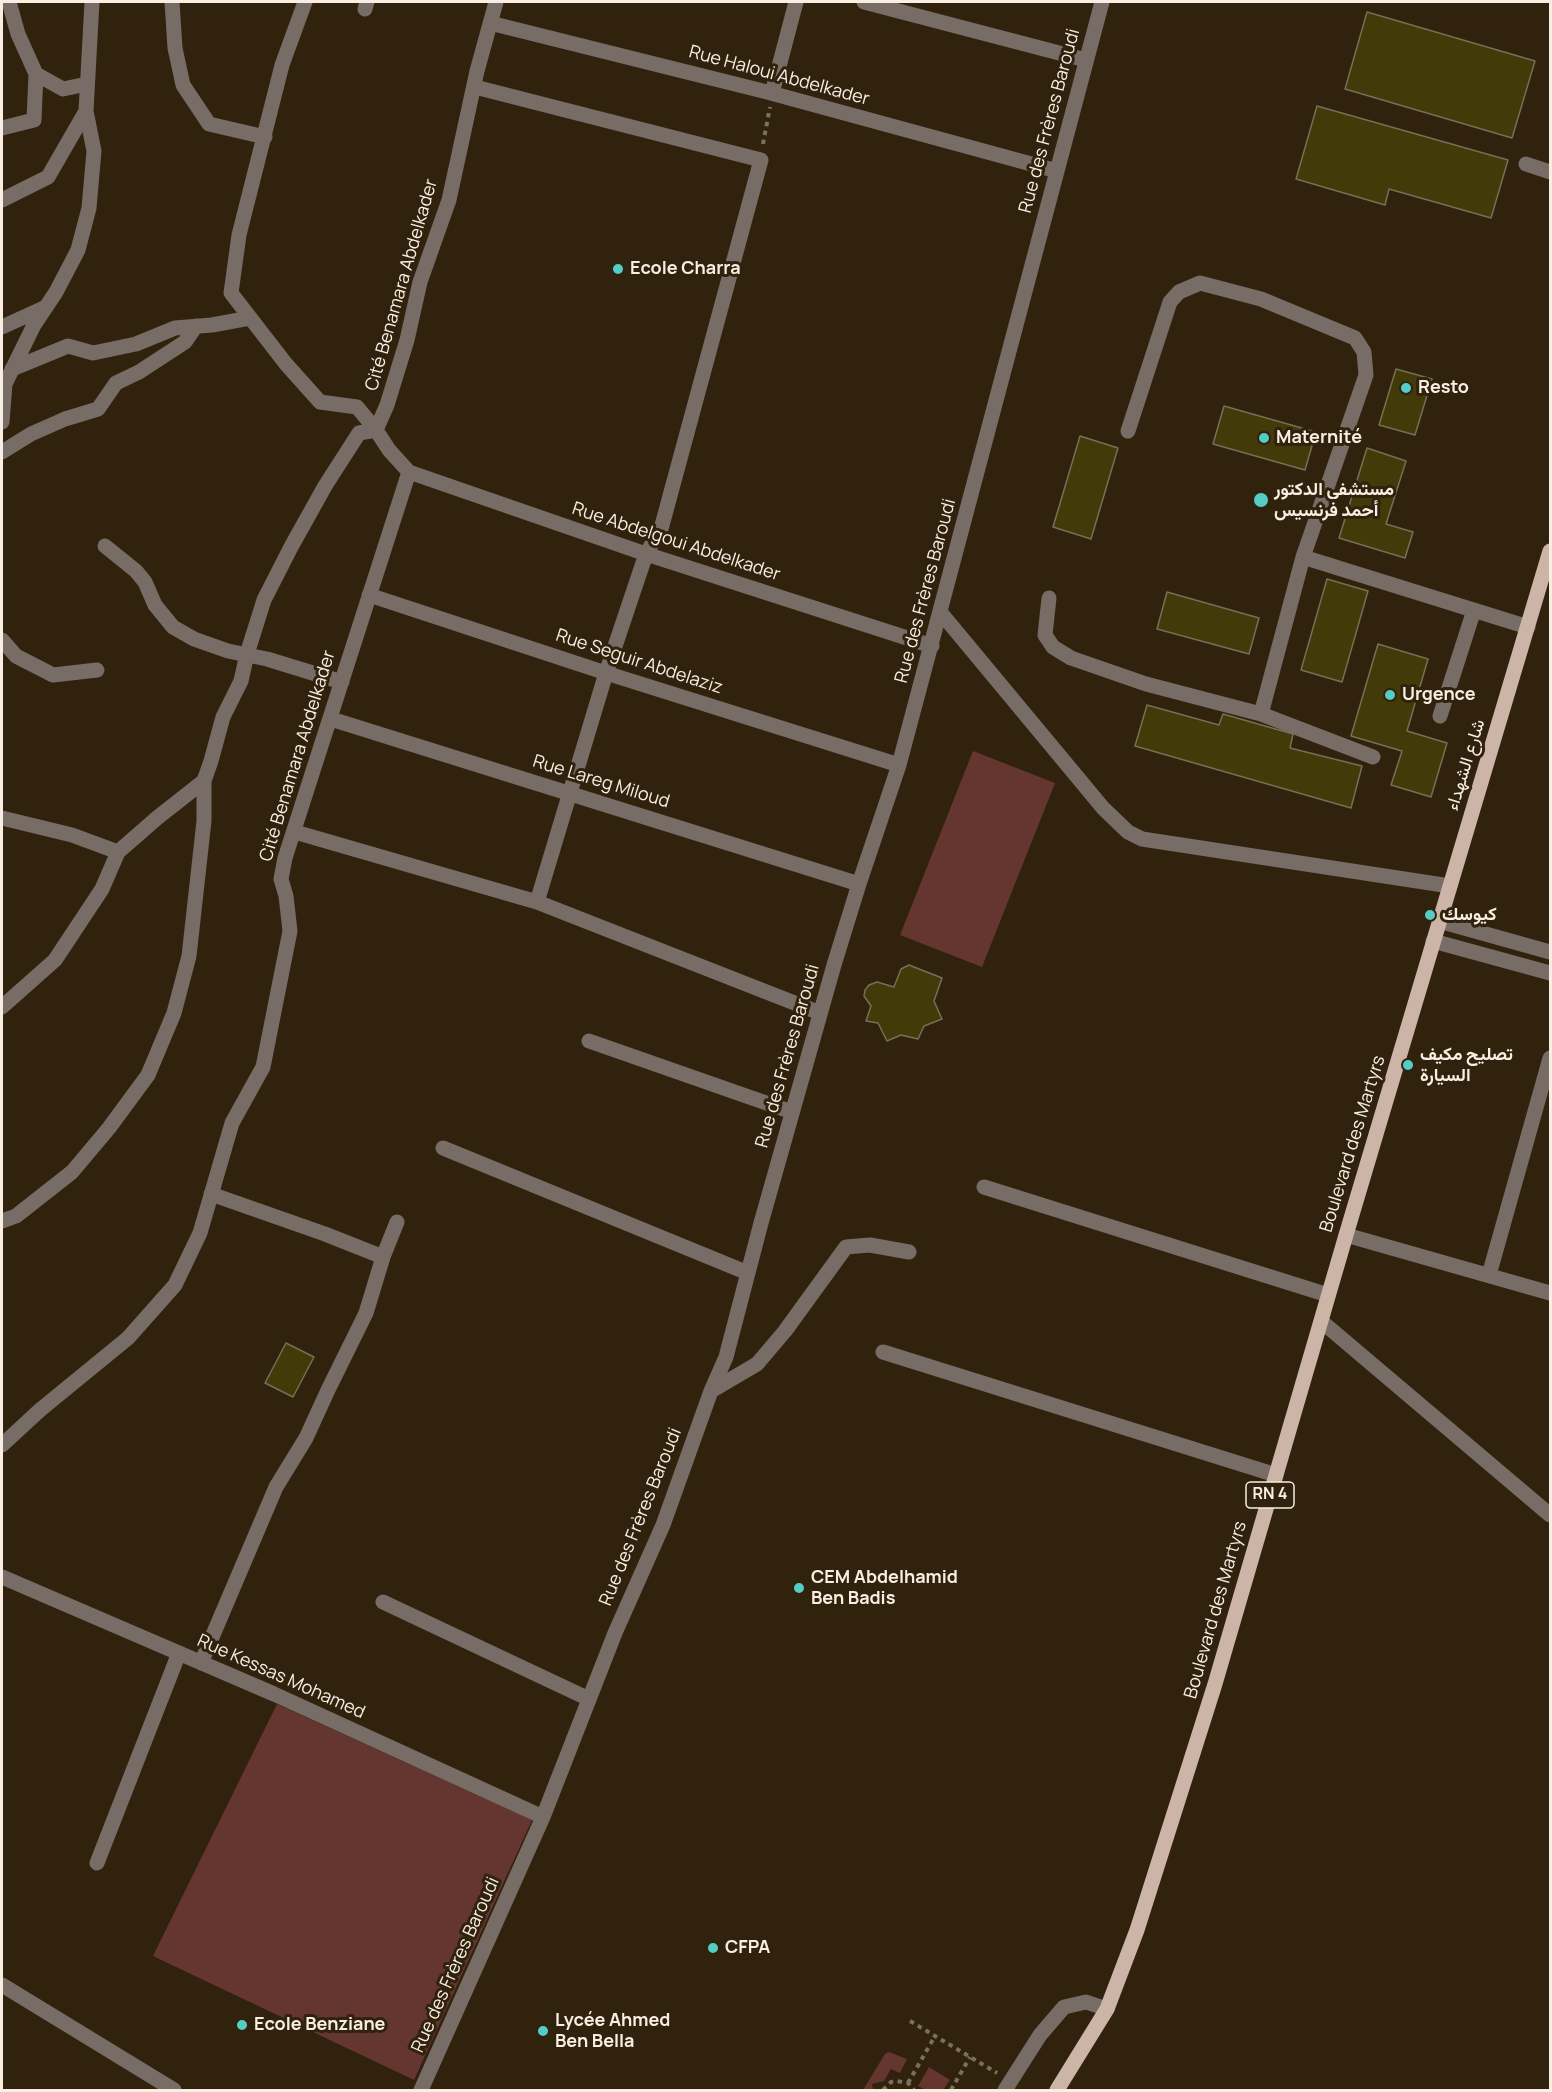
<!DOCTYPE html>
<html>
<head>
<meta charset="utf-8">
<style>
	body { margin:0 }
	#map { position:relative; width:1552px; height:2092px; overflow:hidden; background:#30220d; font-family:Manrope,sans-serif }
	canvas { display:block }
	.frame { position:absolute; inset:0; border:3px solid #f8eee2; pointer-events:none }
</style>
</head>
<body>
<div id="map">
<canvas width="1552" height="2092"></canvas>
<div class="frame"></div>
</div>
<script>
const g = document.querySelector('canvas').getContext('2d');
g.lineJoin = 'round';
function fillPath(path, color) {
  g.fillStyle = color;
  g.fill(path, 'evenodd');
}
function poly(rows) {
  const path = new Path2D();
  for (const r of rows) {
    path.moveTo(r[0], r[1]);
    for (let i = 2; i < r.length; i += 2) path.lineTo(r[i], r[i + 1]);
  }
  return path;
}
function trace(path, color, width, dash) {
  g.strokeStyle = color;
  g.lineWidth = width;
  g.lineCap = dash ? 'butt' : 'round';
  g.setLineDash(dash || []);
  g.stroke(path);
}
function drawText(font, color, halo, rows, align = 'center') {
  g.font = font + ' Manrope,Vazirmatn,sans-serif';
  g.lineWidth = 6;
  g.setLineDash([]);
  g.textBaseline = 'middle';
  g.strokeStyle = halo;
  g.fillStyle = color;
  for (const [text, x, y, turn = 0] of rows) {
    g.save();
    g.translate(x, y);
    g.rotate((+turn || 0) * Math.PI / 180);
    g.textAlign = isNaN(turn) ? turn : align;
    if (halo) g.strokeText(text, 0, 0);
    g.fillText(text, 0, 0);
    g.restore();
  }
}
fillPath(poly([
	[973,751,1055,783,982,967,900,935],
	[277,1704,532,1820,414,2080,153,1956],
	[889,2052,907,2059,900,2073,891,2069,884,2081,872,2084,873,2090,863,2090,885,2054],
	[929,2067,950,2080,943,2090,926,2090,918,2086]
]), '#653630');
const building = poly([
	[1367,12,1535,61,1512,138,1345,89,1367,12],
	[1317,106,1508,160,1491,218,1389,189,1385,205,1296,179,1317,106],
	[1396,369,1432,379,1415,435,1379,425,1396,369],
	[1224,406,1316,432,1305,470,1213,444,1224,406],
	[1080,436,1118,448,1091,539,1053,527,1080,436],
	[1367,448,1406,461,1386,524,1413,532,1405,558,1339,538,1367,448],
	[1327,579,1368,591,1342,682,1301,670,1327,579],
	[1167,592,1259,618,1249,654,1157,629,1167,592],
	[1378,644,1428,659,1407,731,1447,743,1431,797,1391,785,1402,751,1351,736,1378,644],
	[1147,705,1219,725,1223,714,1293,734,1290,748,1362,766,1351,808,1135,746,1147,705],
	[909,965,942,978,934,1001,942,1019,924,1026,918,1039,901,1035,887,1041,878,1023,866,1021,871,1006,864,996,865,990,869,985,877,982,894,987,901,969,909,965],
	[286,1343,314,1357,293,1397,265,1383,286,1343]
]);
fillPath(building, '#433a09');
trace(building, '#757056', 1.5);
trace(poly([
	[763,144,770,107],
	[910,2021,997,2073],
	[908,2083,935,2036],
	[883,2090,891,2082,897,2081,908,2083,914,2090],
	[951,2090,970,2057]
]), '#7c6f5e', 4, [4.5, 4.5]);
trace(poly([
	[9,2,18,34,36,74,63,89,87,84],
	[172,2,175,48,183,85,209,124,265,137],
	[305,2,282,65,239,235,231,293,286,364,320,402,357,407,376,430],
	[496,2,477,71,449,200,420,282,407,340,387,405,376,430,389,450,409,472,646,554,932,646],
	[864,2,1086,60],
	[365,9,367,2],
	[490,23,767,92,1057,171],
	[475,87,761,160,661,529,646,554,606,673,537,902],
	[772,93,796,2],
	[2,128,34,120,36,74],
	[1526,164,1550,172],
	[2,200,48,177,86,111,92,2],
	[2,327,46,307],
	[12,369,68,346,93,353,136,344,175,328,212,325,250,318],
	[2,422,5,384,34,325,56,292,78,250,89,208,94,151,86,111],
	[1128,431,1170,302,1179,292,1200,283,1261,299,1355,338,1364,352,1366,375,1303,557,1261,714],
	[2,452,31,434,65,419,98,409,116,383,139,372,185,342,196,326],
	[105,546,136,571,145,582,155,605,173,627,194,639,228,651,267,659,342,682],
	[1303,557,1528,627],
	[369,595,606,673,899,765],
	[1049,598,1045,635,1053,647,1071,658,1146,684,1261,714,1373,757],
	[941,613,1103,808,1128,832,1142,839,1450,886],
	[2,640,16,656,53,675,97,670],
	[1440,716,1474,610],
	[331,719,859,884],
	[2,818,72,835,118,852],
	[295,832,537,902,820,1013],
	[1439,921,1550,952],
	[1433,941,1550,973],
	[2,1007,55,960,102,889,118,852,157,818,204,781],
	[589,1041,792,1112],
	[443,1148,748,1273],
	[984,1187,1328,1295],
	[211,1194,325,1234,383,1257],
	[2,1221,16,1216,72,1172,109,1128,148,1075,174,1013,189,956,204,821,204,781,211,761,223,717,241,681,247,654,264,600,291,547,325,486,359,433,376,430],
	[1346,1235,1550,1293],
	[1489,1275,1550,1058],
	[1321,1321,1550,1515],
	[883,1352,1276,1475],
	[711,1391,757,1364,785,1331,846,1247,870,1245,909,1252],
	[2,1445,40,1410,128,1338,175,1285,200,1233,232,1123,263,1067,290,931,286,896,281,879,285,858,409,472],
	[2,1577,274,1694,543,1817],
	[383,1602,589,1699],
	[201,1663,276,1487,306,1438,328,1390,366,1313,383,1257,397,1222],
	[97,1863,179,1653],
	[2,1985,174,2090],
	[421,2090,543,1817,615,1633,663,1525,711,1391,726,1357,761,1223,834,965,859,884,899,765,1102,2],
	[1005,2090,1040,2035,1064,2007,1086,2002,1107,2009]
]), '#776c66', 15);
trace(poly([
	[1057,2090,1107,2009,1137,1930,1215,1684,1346,1235,1550,551]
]), '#ccb4a7', 15);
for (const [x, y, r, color] of [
	[618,269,6,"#54cdc7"],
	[1406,388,6,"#54cdc7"],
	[1264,438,6,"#54cdc7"],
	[1261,500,8,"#54cdc7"],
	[1390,695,6,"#54cdc7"],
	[1430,915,6,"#54cdc7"],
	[1408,1065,6,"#54cdc7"],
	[799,1588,6,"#54cdc7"],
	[713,1948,6,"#54cdc7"],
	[242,2025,6,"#54cdc7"],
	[543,2031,6,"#54cdc7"]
]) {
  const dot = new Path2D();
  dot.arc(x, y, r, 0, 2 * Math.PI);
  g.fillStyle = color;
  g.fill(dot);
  trace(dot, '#30220d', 2);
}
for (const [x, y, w] of [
	[1270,1495,48]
]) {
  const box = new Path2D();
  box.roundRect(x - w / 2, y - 13, w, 26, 4.5);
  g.fillStyle = '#30220d';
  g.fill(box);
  trace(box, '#f8eee2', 1.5);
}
drawText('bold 16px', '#f8eee2', null, [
	["RN 4",1270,1495]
]);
drawText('18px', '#f8eee2', '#30220d', [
	["Rue Haloui Abdelkader",779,76,15],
	["Rue des Frères Baroudi",1050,121,-75],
	["Cité Benamara Abdelkader",402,285,-74],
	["Rue Abdelgoui Abdelkader",676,542,18],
	["Rue des Frères Baroudi",926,591,-75],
	["Rue Seguir Abdelaziz",639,662,18],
	["Cité Benamara Abdelkader",298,756,-73],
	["شارع الشهداء",1466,765,-73],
	["Rue Lareg Miloud",601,782,17],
	["Rue des Frères Baroudi",788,1056,-74],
	["Boulevard des Martyrs",1353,1144,-73],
	["Rue des Frères Baroudi",641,1517,-68],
	["Boulevard des Martyrs",1216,1610,-74],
	["Rue Kessas Mohamed",281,1677,24],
	["Rue des Frères Baroudi",456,1965,-66]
]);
drawText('bold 18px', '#f8eee2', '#30220d', [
	["Ecole Charra",630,269],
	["Resto",1418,388],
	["Maternité",1276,438],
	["مستشفى الدكتور",1274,490],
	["أحمد فرنسيس",1274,511],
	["Urgence",1402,695],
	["كيوسك",1442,915],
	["تصليح مكيف",1420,1055],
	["السيارة",1420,1076],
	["CEM Abdelhamid",811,1578],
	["Ben Badis",811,1599],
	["CFPA",725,1948],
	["Lycée Ahmed",555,2021],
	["Ben Bella",555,2042],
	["Ecole Benziane",254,2025]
], 'left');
</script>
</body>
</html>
